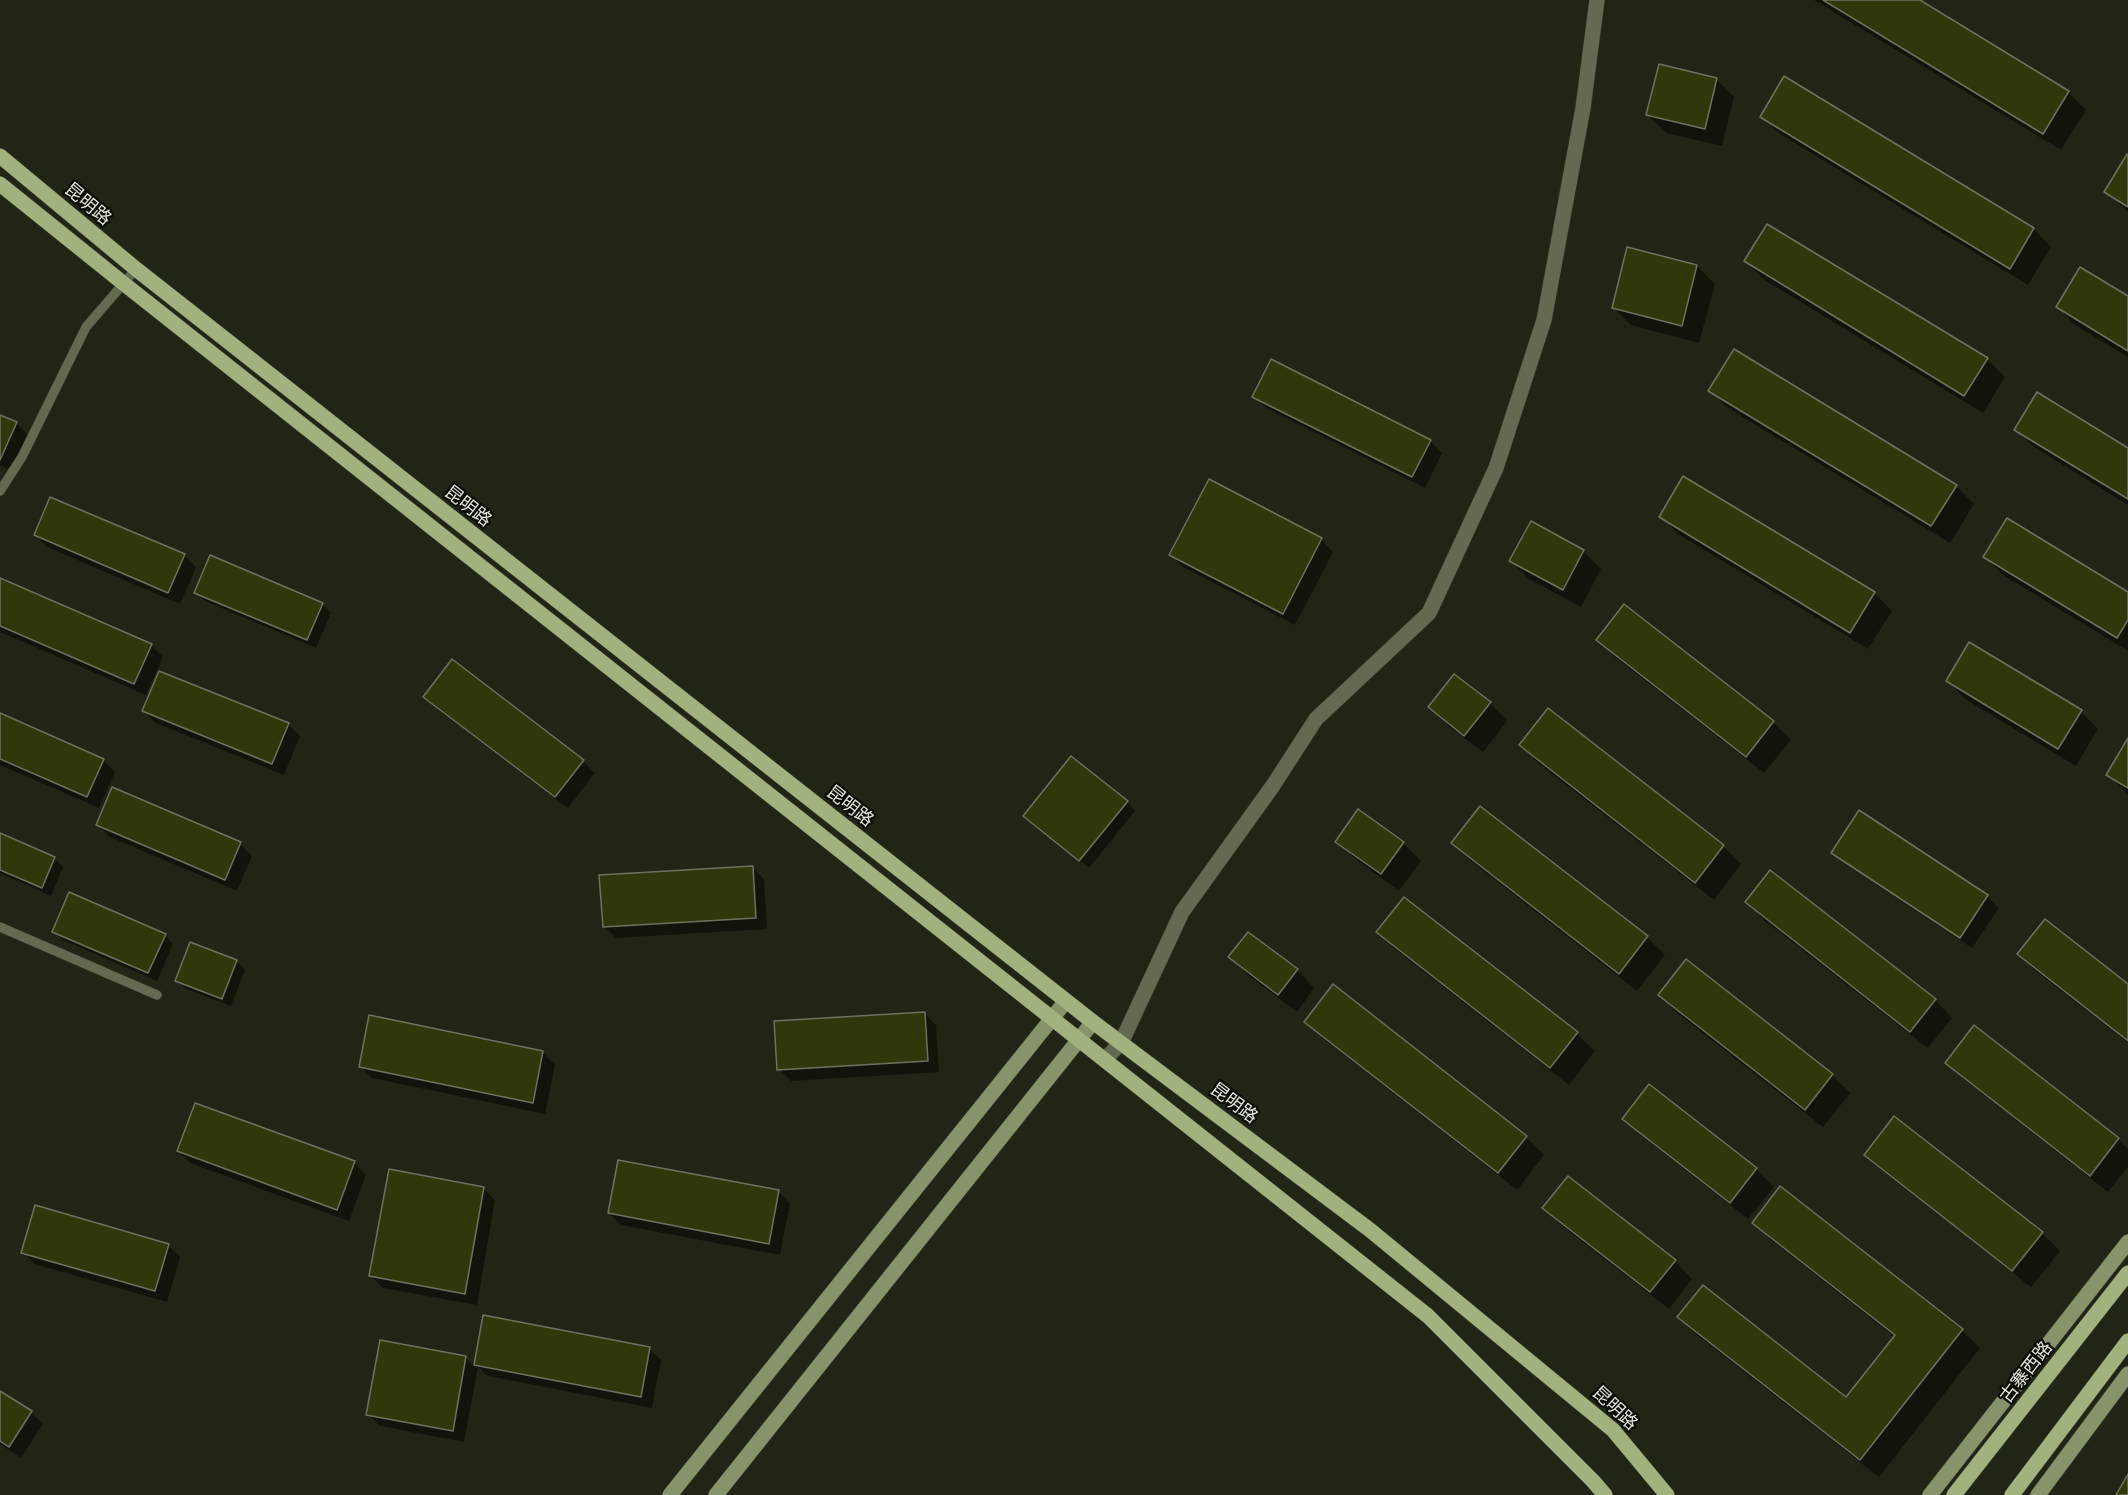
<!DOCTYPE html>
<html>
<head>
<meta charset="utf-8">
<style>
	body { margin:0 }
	canvas { display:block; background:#202515 }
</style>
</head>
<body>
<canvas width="2128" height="1495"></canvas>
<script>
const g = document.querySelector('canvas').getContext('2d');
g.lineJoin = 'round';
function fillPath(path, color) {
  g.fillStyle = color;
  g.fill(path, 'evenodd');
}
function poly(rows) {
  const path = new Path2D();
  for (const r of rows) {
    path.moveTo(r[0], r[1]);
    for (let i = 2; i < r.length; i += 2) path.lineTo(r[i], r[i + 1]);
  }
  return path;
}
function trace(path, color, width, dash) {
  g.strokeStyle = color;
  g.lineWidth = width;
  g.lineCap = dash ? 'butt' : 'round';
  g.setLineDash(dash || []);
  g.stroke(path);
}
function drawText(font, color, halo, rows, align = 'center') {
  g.font = font + ' Lato,"Noto Sans SC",sans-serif';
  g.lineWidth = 4.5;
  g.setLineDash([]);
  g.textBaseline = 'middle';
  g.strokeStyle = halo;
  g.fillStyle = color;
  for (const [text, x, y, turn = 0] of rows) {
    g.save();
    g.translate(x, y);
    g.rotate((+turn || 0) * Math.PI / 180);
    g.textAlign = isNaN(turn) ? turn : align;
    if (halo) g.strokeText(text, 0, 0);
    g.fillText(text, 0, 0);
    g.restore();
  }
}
fillPath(poly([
	[1814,0,1917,0,2068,92,2086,110,2061,150],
	[1785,78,2034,229,2051,247,2028,285,1780,134,1762,116],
	[1716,79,1734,97,1722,146,1666,133,1648,115],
	[2128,157,2128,212,2106,192],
	[1746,261,1987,359,2005,377,1983,413,1763,279],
	[1697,266,1715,284,1699,343,1631,325,1613,307],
	[2128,298,2128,357,2075,325,2058,307],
	[1710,390,1956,486,1974,504,1950,543,1728,408],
	[1254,396,1430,441,1442,453,1425,488,1266,408],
	[0,416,16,423,28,435,12,471,0,465],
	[2016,430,2128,449,2128,505,2034,447],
	[1210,481,1322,540,1333,552,1295,625,1183,567,1171,555],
	[1661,516,1874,593,1892,611,1868,649,1678,534],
	[35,535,184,555,196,567,180,604,47,547],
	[1583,551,1601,569,1581,607,1529,579,1511,561],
	[1985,557,2128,593,2128,651,2003,575],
	[0,580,151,645,163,657,146,695,0,632],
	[196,592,322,604,331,613,316,648,205,601],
	[1598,640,1773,722,1791,740,1764,773,1616,658],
	[1948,681,2081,712,2098,729,2076,766,1965,699],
	[425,697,583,761,595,773,568,808,437,709],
	[1490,703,1507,721,1483,752,1447,725,1430,707],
	[1548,710,1723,846,1741,864,1714,900,1538,763,1521,745],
	[144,711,288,724,300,736,284,775,156,723],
	[0,715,103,760,115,772,99,808,0,765],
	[2128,741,2128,794,2108,774],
	[1127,802,1135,811,1089,868,1034,824],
	[1860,812,1987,896,1999,908,1972,948,1845,864,1833,852],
	[98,825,240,844,252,856,237,891,110,837],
	[0,834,54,858,63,867,51,896,0,873],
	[1337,841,1403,843,1421,861,1399,891,1355,859],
	[1453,843,1647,937,1665,955,1637,991,1471,861],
	[752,867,764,879,767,929,616,938,604,926],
	[1404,899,1577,1034,1595,1051,1569,1085,1396,950,1378,932],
	[1747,902,1935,1000,1952,1018,1928,1048,1764,920],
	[54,931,165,935,173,944,157,981,63,940],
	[2019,954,2128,986,2128,1043,2037,972],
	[1230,957,1297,970,1314,988,1297,1012,1248,975],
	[236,961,245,970,231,1006,186,989,177,980],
	[1686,961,1832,1075,1850,1093,1823,1127,1677,1013,1660,995],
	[924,1013,936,1025,939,1072,791,1081,779,1069],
	[370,1017,543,1053,555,1065,545,1114,372,1078,360,1066],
	[1306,1021,1526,1137,1544,1155,1517,1190,1324,1039],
	[1974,1027,2118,1139,2128,1149,2128,1167,2108,1192,1965,1080,1947,1062],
	[1624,1119,1756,1169,1774,1187,1748,1219,1642,1136],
	[178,1151,354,1163,366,1175,349,1221,190,1163],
	[1866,1154,2042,1233,2060,1251,2031,1287,1884,1172],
	[483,1188,495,1200,477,1305,383,1288,371,1276],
	[1781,1188,1962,1330,1980,1348,1879,1477,1697,1335,1679,1317,1846,1400,1895,1337,1771,1240,1754,1223],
	[778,1191,790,1203,780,1255,621,1225,609,1213],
	[1544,1208,1675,1261,1692,1279,1669,1309,1562,1226],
	[168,1245,180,1257,167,1302,35,1264,23,1252],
	[485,1317,649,1348,661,1360,652,1408,488,1376,478,1367,464,1442,380,1426,368,1414,466,1358,475,1367],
	[0,1393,31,1412,43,1424,21,1458,0,1444]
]), '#0007');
const building = poly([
	[1823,0,1920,0,2069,91,2043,134,1823,0],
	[1659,64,1717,78,1705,129,1646,115,1659,64],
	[1784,76,2034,228,2010,269,1760,117,1784,76],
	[2127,154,2128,155,2128,207,2104,192,2127,154],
	[1767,224,1988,358,1964,396,1744,261,1767,224],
	[1627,247,1697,265,1682,326,1612,308,1627,247],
	[2080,267,2128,296,2128,351,2056,307,2080,267],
	[1734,349,1957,485,1931,526,1708,391,1734,349],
	[1271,359,1431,440,1412,477,1252,397,1271,359],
	[2037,392,2128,448,2128,499,2014,430,2037,392],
	[0,415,17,422,0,460,0,415],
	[1683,476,1875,592,1850,633,1659,517,1683,476],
	[1209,479,1322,538,1283,614,1169,555,1209,479],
	[50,497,185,554,168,593,34,535,50,497],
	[2007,518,2128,592,2128,620,2117,638,1983,557,2007,518],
	[1531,521,1584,550,1563,590,1509,561,1531,521],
	[210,555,323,603,307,640,194,593,210,555],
	[0,578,152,644,134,684,0,626,0,578],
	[1624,604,1774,721,1746,757,1596,640,1624,604],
	[1969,642,2082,710,2058,749,1946,681,1969,642],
	[452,659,584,760,555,797,423,697,452,659],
	[159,671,289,723,272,764,142,711,159,671],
	[1454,674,1491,702,1464,736,1428,707,1454,674],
	[1548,708,1724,845,1695,883,1519,745,1548,708],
	[0,713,104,759,87,797,0,759,0,713],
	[2128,738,2128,788,2106,775,2128,738],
	[1071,756,1128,801,1079,861,1023,816,1071,756],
	[112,787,241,842,225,880,96,825,112,787],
	[1480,806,1648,936,1619,974,1451,843,1480,806],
	[1358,809,1404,842,1381,874,1335,842,1358,809],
	[1859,810,1988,895,1960,938,1831,853,1859,810],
	[0,833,55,857,42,888,0,870,0,833],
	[753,866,756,918,603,927,599,875,753,866],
	[1770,870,1936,999,1910,1032,1745,902,1770,870],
	[69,892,166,934,148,973,52,932,69,892],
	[1404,897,1578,1032,1550,1068,1376,932,1404,897],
	[2045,919,2128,984,2128,1041,2017,954,2045,919],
	[1248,932,1298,969,1278,995,1228,957,1248,932],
	[190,942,237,960,222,999,175,981,190,942],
	[1686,959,1833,1074,1805,1110,1658,995,1686,959],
	[1333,984,1527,1136,1498,1173,1304,1022,1333,984],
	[925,1012,928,1061,777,1070,774,1021,925,1012],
	[369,1015,543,1051,533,1103,359,1067,369,1015],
	[1974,1025,2119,1138,2090,1176,1945,1063,1974,1025],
	[1649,1084,1757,1168,1730,1203,1622,1119,1649,1084],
	[195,1103,355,1161,337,1210,177,1151,195,1103],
	[1894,1116,2043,1232,2012,1271,1864,1155,1894,1116],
	[618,1160,779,1190,769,1244,608,1213,618,1160],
	[389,1169,484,1187,465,1294,369,1276,389,1169],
	[1568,1176,1676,1260,1650,1292,1542,1208,1568,1176],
	[1780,1186,1963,1329,1860,1460,1677,1317,1703,1285,1846,1397,1895,1335,1752,1223,1780,1186],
	[35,1205,169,1244,155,1291,21,1253,35,1205],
	[483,1315,650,1347,641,1397,474,1365,483,1315],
	[380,1340,466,1356,453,1431,366,1415,380,1340],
	[0,1391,32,1411,9,1447,0,1441,0,1391],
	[2128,1474,2128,1495,2116,1495,2128,1474]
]);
fillPath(building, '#2e390b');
trace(building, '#6c7260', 1.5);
const service = poly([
	[0,491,22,457,86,327,136,269],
	[0,927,157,995]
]);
const minor = poly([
	[1105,1059,1121,1043,1182,912,1272,787,1316,719,1429,613,1496,468,1544,320,1583,108,1597,0]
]);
const secondary = poly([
	[670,1495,1066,1001],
	[716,1495,1093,1022],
	[1930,1495,2128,1242],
	[2038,1495,2128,1374]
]);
const primary = poly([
	[0,156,136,269,1093,1022,1370,1230,1613,1430,1667,1495],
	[0,184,123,283,1428,1316,1593,1481,1605,1495],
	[1954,1495,2128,1273],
	[2012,1495,2128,1341]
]);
trace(service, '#3b4031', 10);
trace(minor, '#3b4031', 16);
trace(secondary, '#3b4031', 16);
trace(primary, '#3b4031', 16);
trace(service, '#626a51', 9);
trace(minor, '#626a51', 15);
trace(secondary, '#86936b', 15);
trace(primary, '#a2b27f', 15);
drawText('18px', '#e2e5db', '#0b0d07', [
	["昆明路",88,204,40],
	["昆明路",468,506,38],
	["昆明路",850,806,38],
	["昆明路",1234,1103,37],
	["古寨西路",2026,1372,-52],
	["昆明路",1615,1408,43]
]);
</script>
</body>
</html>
